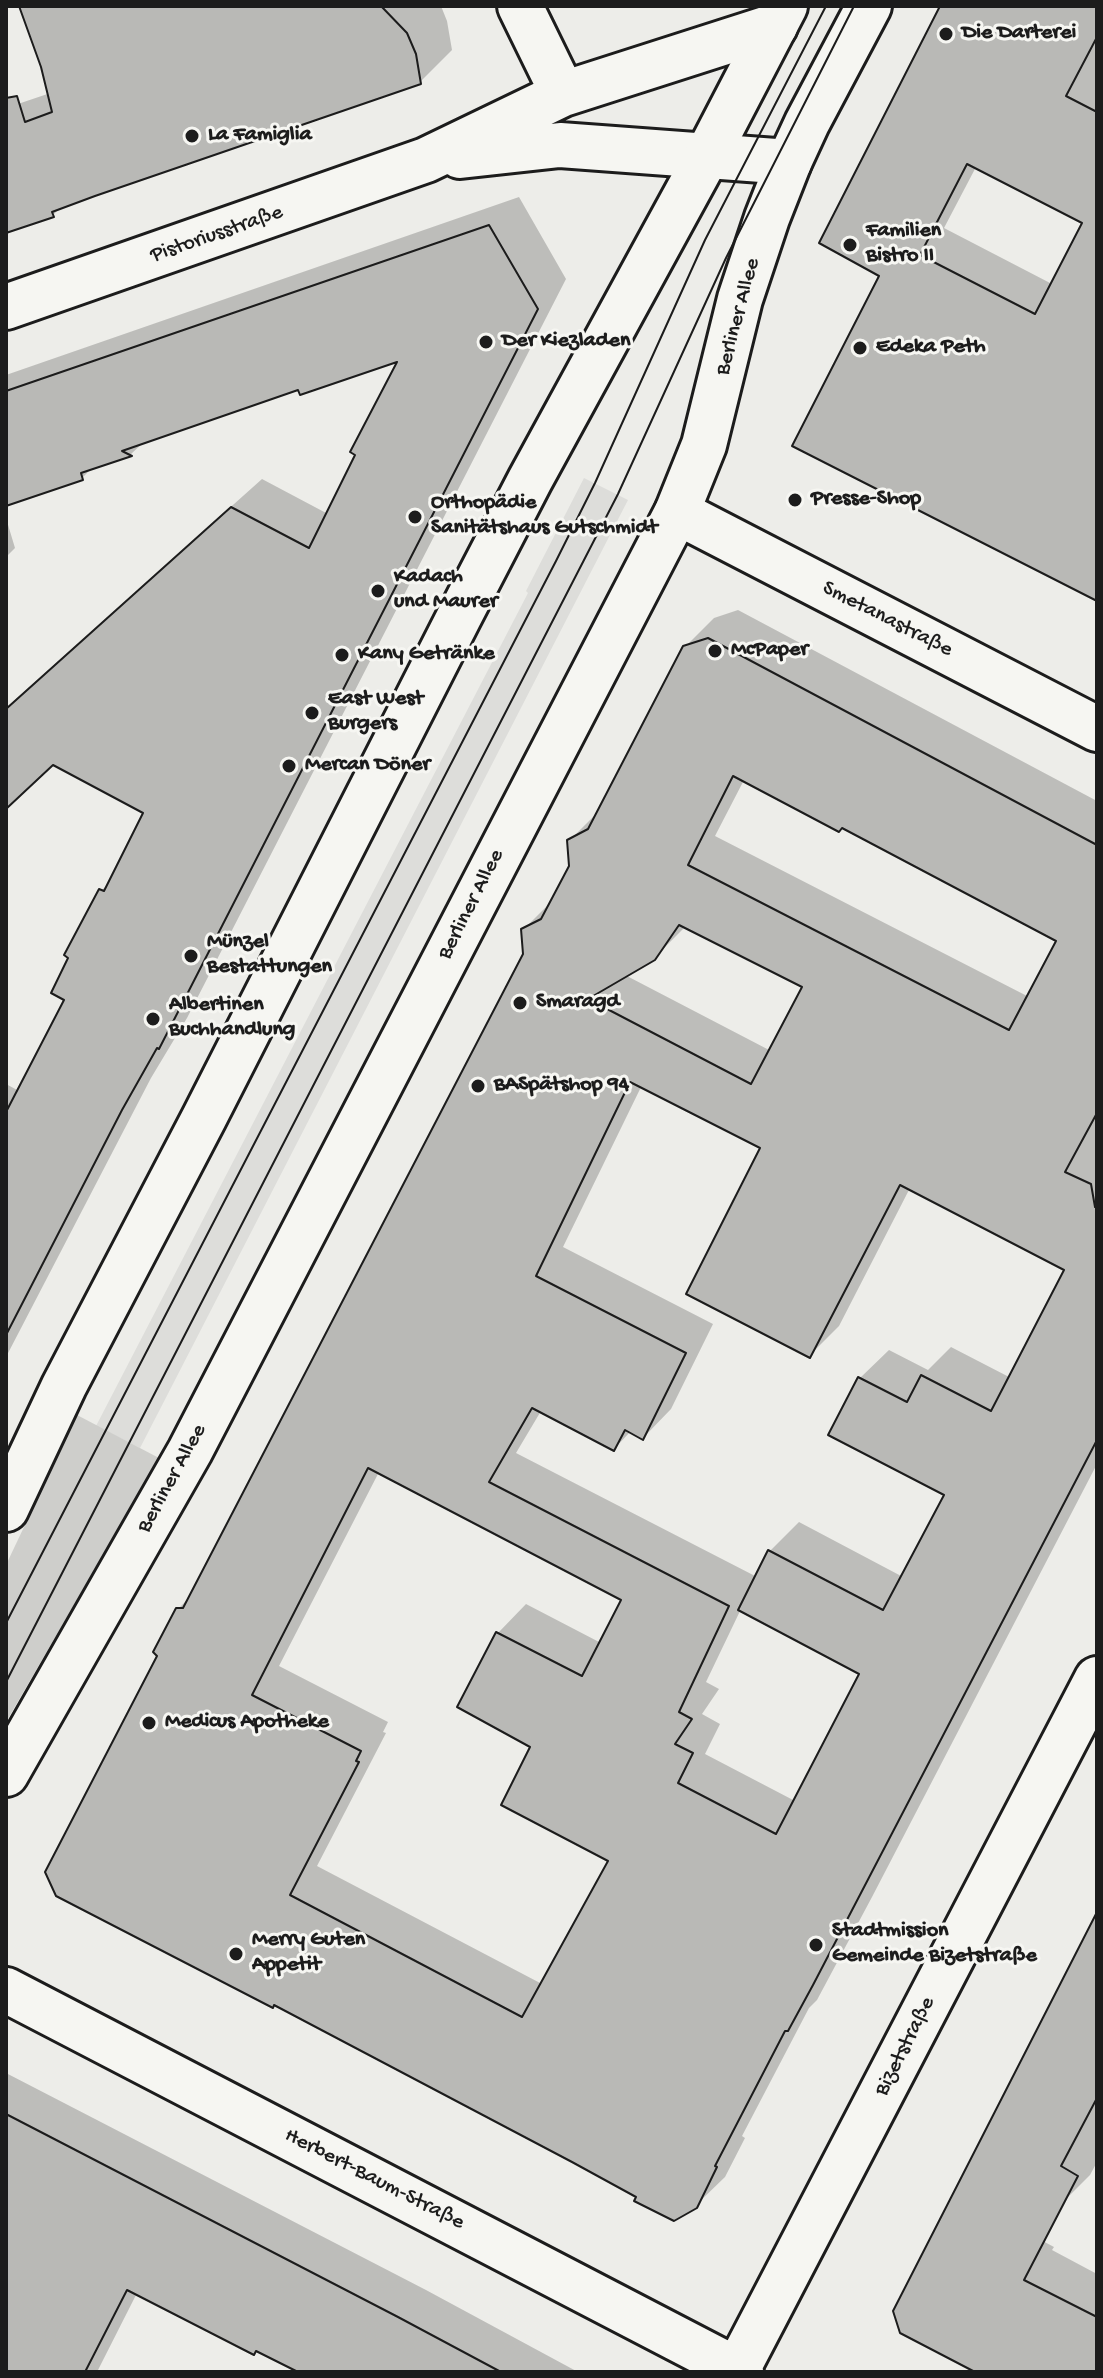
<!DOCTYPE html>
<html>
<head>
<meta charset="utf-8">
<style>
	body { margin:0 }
	#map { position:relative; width:1103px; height:2378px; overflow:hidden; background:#edede9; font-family:"Gochi Hand",sans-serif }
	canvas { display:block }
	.frame { position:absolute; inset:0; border:8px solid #1c1c1c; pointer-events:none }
</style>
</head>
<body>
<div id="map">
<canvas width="1103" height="2378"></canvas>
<div class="frame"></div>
</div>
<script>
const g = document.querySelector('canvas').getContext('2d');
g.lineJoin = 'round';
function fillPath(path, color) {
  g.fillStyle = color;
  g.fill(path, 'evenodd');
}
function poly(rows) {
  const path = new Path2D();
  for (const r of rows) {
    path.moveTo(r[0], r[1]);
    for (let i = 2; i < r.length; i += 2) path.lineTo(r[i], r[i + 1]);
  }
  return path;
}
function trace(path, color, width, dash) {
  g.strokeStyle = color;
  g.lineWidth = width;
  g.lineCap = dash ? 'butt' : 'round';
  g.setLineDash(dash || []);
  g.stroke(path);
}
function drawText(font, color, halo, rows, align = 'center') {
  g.font = font + ' "Gochi Hand",sans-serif';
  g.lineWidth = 6;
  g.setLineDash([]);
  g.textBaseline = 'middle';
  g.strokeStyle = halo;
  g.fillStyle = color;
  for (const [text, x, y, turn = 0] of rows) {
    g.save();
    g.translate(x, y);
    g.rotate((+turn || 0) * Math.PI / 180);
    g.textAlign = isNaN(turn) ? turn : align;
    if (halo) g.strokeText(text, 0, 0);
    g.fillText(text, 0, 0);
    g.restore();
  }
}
fillPath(poly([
	[584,478,628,500,140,1448,96,1426,528,593,526,591]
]), '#ddddda');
fillPath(poly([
	[77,1415,159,1458,6,1722,6,1565]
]), '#cececb');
fillPath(poly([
	[277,6,441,6,447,21,452,50,420,82,62,206,53,215,6,231,6,108,74,85],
	[943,6,1097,6,1097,600,882,275],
	[976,167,1085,222,1052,284,944,228],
	[519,197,566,279,187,1018,151,1078,6,1357,6,1084,19,1091,67,999,101,891,111,881,145,812,53,762,6,806,6,708,262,479,328,514,401,358,299,387,145,441,131,454,93,467,82,478,6,504,6,375],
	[6,518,15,548,6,557],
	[738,610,1097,801,1097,1464,872,1897,817,2000,809,2008,742,2136,745,2138,725,2177,695,2206,638,2196,275,2003,159,1655,178,1609,192,1595,525,955,523,930,553,900,571,867,569,841,598,812,684,648,714,618],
	[744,780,842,826,1059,940,1029,997,715,836],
	[686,926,805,986,771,1051,625,975,654,958],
	[642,1085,763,1147,810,1355,839,1326,910,1188,1067,1269,1011,1378,951,1347,928,1370,889,1350,860,1378,946,1495,903,1577,799,1522,770,1551,757,1577,516,1453,541,1411,614,1449,631,1431,643,1438,671,1409,713,1324,563,1247],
	[379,1472,624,1599,601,1643,526,1604,498,1633,533,1746,610,1860,542,1984,317,1866,386,1733,383,1732,388,1722,279,1666],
	[741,1609,862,1673,795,1801,705,1754,720,1724,702,1714,719,1689,706,1682],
	[1097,1918,1097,2162,1090,2175,1062,2203,974,2157],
	[6,2073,426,2290,578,2372,302,2372,137,2293,97,2372,6,2372],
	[966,2200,1054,2247,1052,2250,1097,2274,1097,2372,980,2372]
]), '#0003');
const building = poly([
	[19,6,381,6,407,33,416,54,421,84,95,196,52,212,54,217,6,233,6,98,17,96,25,122,52,112,41,67,19,6],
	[940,6,1097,6,1097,37,1066,96,1097,112,1097,601,792,446,879,276,819,243,940,6],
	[967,164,1082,223,1035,314,920,255,967,164],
	[489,225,538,309,159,1049,157,1048,122,1110,6,1335,6,1112,64,1000,51,993,68,958,64,955,99,889,104,891,143,813,53,765,6,809,6,709,231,507,309,548,355,455,350,452,397,362,300,395,298,390,122,451,132,456,81,473,83,480,6,506,6,391,489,225],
	[708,638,1097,845,1097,1113,1065,1172,1091,1184,1095,1207,1097,1206,1097,1440,813,1985,788,2031,785,2031,715,2166,717,2167,697,2208,674,2221,634,2201,636,2197,572,2162,274,2005,273,2008,56,1896,45,1872,157,1656,153,1652,176,1608,183,1608,523,954,521,929,541,919,569,866,567,840,588,829,683,646,708,638],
	[733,776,839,832,842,828,1056,941,1009,1030,688,865,733,776],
	[679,925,802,987,751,1084,588,999,655,960,679,925],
	[630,1082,760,1148,686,1294,810,1358,900,1185,1064,1270,991,1411,921,1375,907,1402,858,1377,828,1435,944,1495,883,1610,768,1550,738,1610,859,1674,776,1834,678,1783,693,1753,675,1744,692,1719,679,1712,729,1606,489,1482,532,1408,614,1451,625,1430,643,1440,686,1353,536,1276,630,1082],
	[368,1468,621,1600,582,1676,496,1632,457,1707,530,1747,501,1805,608,1861,522,2017,290,1895,359,1762,356,1761,361,1751,252,1695,368,1468],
	[1097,1912,1097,2098,1061,2166,1078,2176,1024,2280,1097,2317,1097,2372,975,2372,900,2333,893,2311,1097,1912],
	[6,2114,398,2317,501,2372,298,2372,256,2351,254,2355,127,2290,85,2372,6,2372,6,2114]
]);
fillPath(building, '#b9b9b6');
trace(building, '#1c1c1c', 2);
const minor = poly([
	[520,6,563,94],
	[460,156,560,145,789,162],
	[6,307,426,160,563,94,775,26],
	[677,512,1097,729],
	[6,1990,741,2372],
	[736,2372,1097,1679]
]);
const major = poly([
	[6,1509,64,1386,204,1118,459,617,530,480,707,156,785,6],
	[6,1774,190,1451,677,512,704,445,740,299,767,218,789,162,807,123,869,6]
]);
trace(minor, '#1c1c1c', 50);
trace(major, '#1c1c1c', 50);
trace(minor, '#f6f6f2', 44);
trace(major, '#f6f6f2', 44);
trace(poly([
	[6,1623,556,561,595,483,705,240,826,6],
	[6,1682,618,494,726,258,854,6]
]), '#1c1c1c', 2);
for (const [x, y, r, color] of [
	[946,34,8,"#1c1c1c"],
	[192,136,8,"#1c1c1c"],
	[850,245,8,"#1c1c1c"],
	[486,342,8,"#1c1c1c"],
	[860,348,8,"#1c1c1c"],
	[795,500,8,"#1c1c1c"],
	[415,517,8,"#1c1c1c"],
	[378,591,8,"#1c1c1c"],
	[715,651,8,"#1c1c1c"],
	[342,655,8,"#1c1c1c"],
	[312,713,8,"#1c1c1c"],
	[289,766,8,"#1c1c1c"],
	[191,956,8,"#1c1c1c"],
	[520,1003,8,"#1c1c1c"],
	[153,1019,8,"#1c1c1c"],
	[478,1086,8,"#1c1c1c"],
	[149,1723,8,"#1c1c1c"],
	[816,1945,8,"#1c1c1c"],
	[236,1954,8,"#1c1c1c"]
]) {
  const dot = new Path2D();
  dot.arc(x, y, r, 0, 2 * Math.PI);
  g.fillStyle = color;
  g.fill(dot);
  trace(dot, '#f6f6f2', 3);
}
drawText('bold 22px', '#1c1c1c', '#f6f6f2', [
	["Die Darterei",962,34],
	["La Famiglia",208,136],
	["Familien",866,232],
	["Bistro II",866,257],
	["Der Kiezladen",502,342],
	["Edeka Peth",876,348],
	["Presse-Shop",811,500],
	["Orthopädie",431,504],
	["Sanitätshaus Gutschmidt",431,529],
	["Kadach",394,578],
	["und Maurer",394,603],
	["McPaper",731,651],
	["Kany Getränke",358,655],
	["East West",328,700],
	["Burgers",328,725],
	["Mercan Döner",305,766],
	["Münzel",207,943],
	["Bestattungen",207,968],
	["Smaragd",536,1003],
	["Albertinen",169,1006],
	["Buchhandlung",169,1031],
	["BASpätshop 94",494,1086],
	["Medicus Apotheke",165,1723],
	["Stadtmission",832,1932],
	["Gemeinde Bizetstraße",832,1957],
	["Merry Guten",252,1941],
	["Appetit",252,1966]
], 'left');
drawText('22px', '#1c1c1c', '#f6f6f2', [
	["Pistoriusstraße",217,235,-19],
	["Berliner Allee",739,317,-75],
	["Smetanastraße",887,620,27],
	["Berliner Allee",472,905,-63],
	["Berliner Allee",173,1479,-61],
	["Bizetstraße",906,2047,-63],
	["Herbert-Baum-Straße",374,2180,27]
]);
</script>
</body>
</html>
